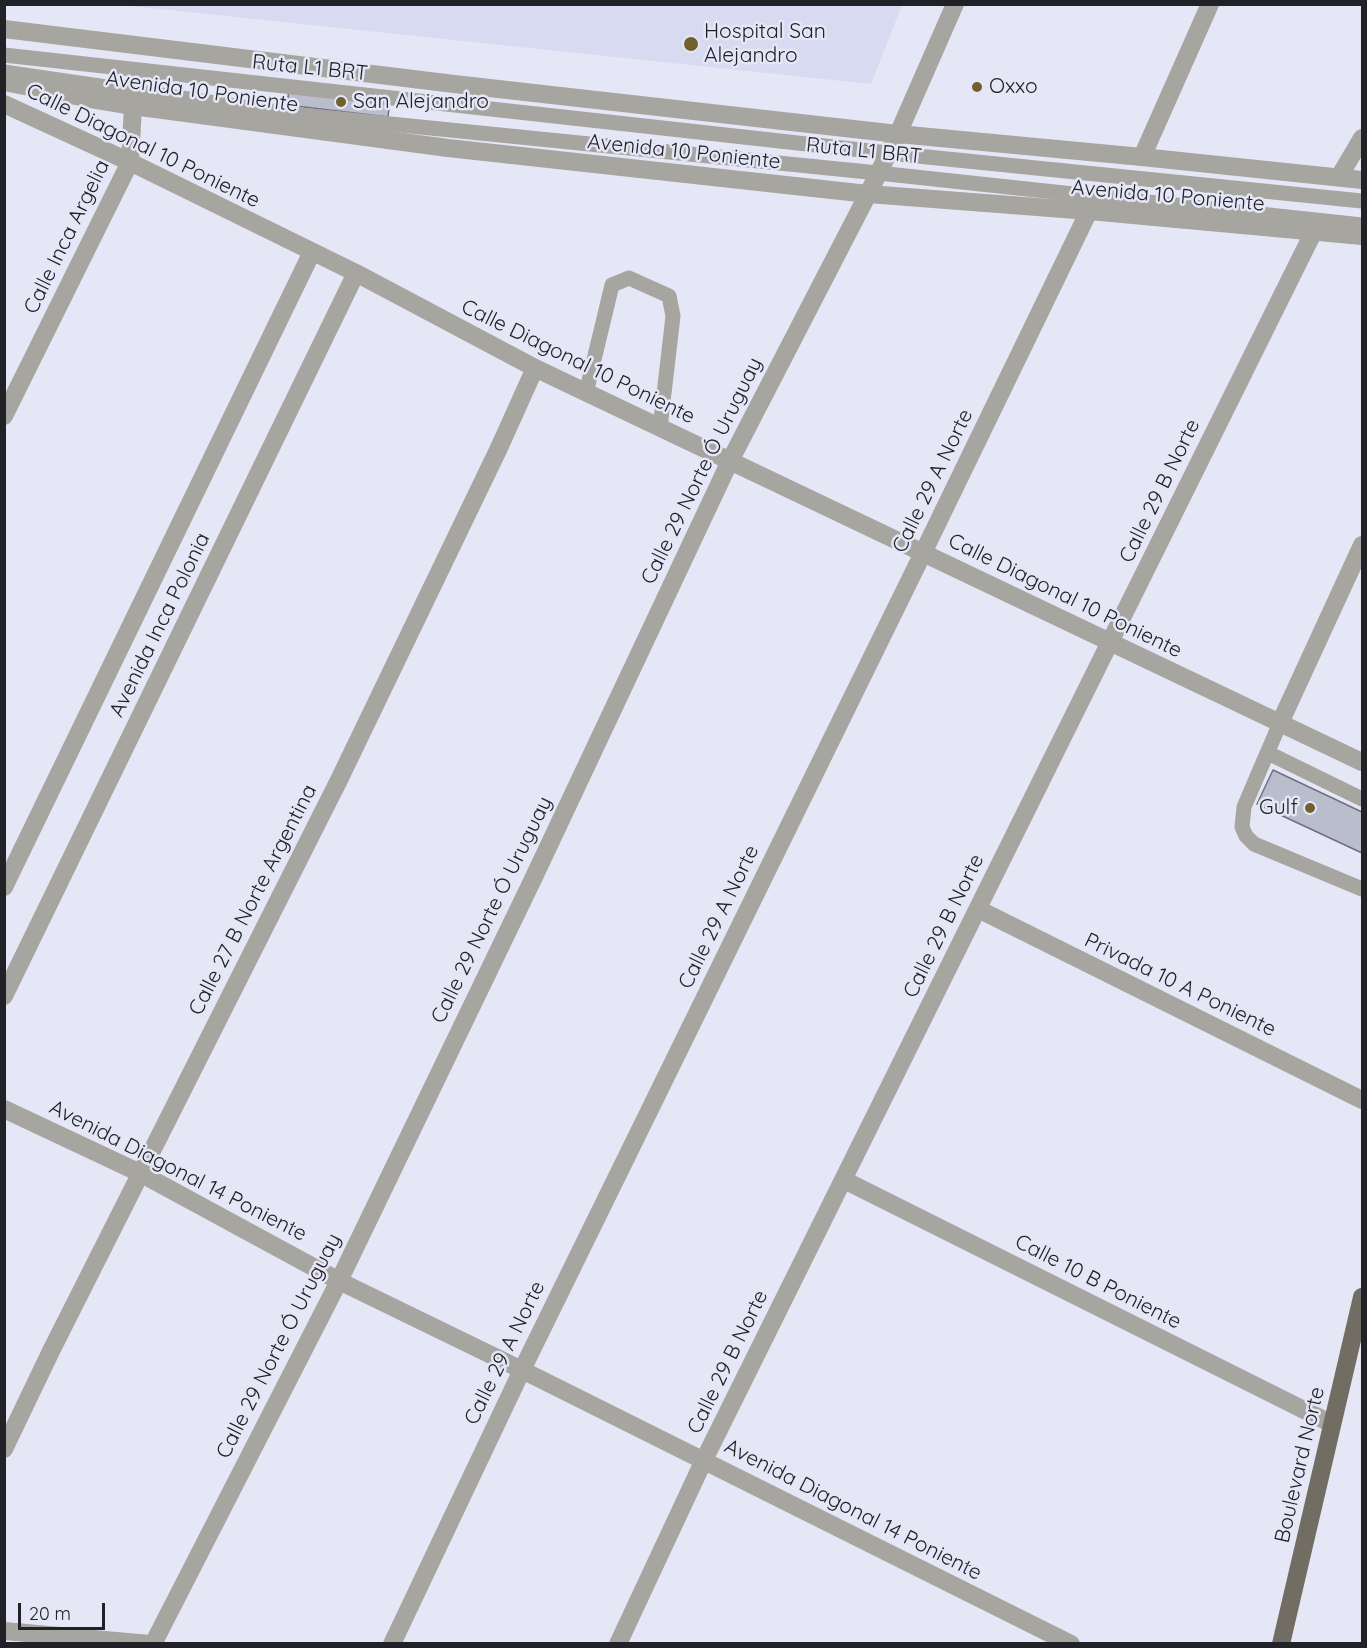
<!DOCTYPE html>
<html>
<head>
<meta charset="utf-8">
<style>
	body { margin:0 }
	#map { position:relative; width:1367px; height:1648px; overflow:hidden; background:#e5e7f7; font-family:Quicksand,sans-serif }
	canvas { display:block }
	.frame { position:absolute; inset:0; border:6px solid #212228; pointer-events:none }
	.scale { position:absolute; left:18px; top:1603px; width:87px; height:27px; box-sizing:border-box; border:3px solid #212228; border-top:0; padding-left:8px; font-size:18px; line-height:21px; white-space:nowrap; color:#212228; -webkit-text-stroke:4px #e5e7f7; paint-order:stroke }
</style>
</head>
<body>
<div id="map">
<canvas width="1367" height="1648"></canvas>
<div class="frame"></div>
<div class="scale">20 m</div>
</div>
<script>
const g = document.querySelector('canvas').getContext('2d');
g.lineJoin = 'round';
function fillPath(path, color) {
  g.fillStyle = color;
  g.fill(path, 'evenodd');
}
function poly(rows) {
  const path = new Path2D();
  for (const r of rows) {
    path.moveTo(r[0], r[1]);
    for (let i = 2; i < r.length; i += 2) path.lineTo(r[i], r[i + 1]);
  }
  return path;
}
function trace(path, color, width, dash) {
  g.strokeStyle = color;
  g.lineWidth = width;
  g.lineCap = dash ? 'butt' : 'round';
  g.setLineDash(dash || []);
  g.stroke(path);
}
function drawText(font, color, halo, rows, align = 'center') {
  g.font = font + ' Quicksand,sans-serif';
  g.lineWidth = 5;
  g.setLineDash([]);
  g.textBaseline = 'middle';
  g.strokeStyle = halo;
  g.fillStyle = color;
  for (const [text, x, y, turn = 0] of rows) {
    g.save();
    g.translate(x, y);
    g.rotate((+turn || 0) * Math.PI / 180);
    g.textAlign = isNaN(turn) ? turn : align;
    if (halo) g.strokeText(text, 0, 0);
    g.fillText(text, 0, 0);
    g.restore();
  }
}
fillPath(poly([
	[122,5,902,5,871,84]
]), '#d7daf1');
const building = poly([
	[289,89,390,100,388,117,287,105,289,89],
	[1273,770,1362,812,1362,853,1257,804,1273,770]
]);
fillPath(building, '#babdcc');
trace(building, '#6e707e', 1.5);
trace(poly([
	[4,55,888,153,1362,201],
	[4,72,291,114,878,173,1362,225],
	[586,393,612,285,629,278,669,296,673,316,660,428],
	[1280,723,1244,807,1242,827,1246,836,1254,844,1362,889],
	[1268,753,1362,799]
]), '#a7a59f', 15);
trace(poly([
	[4,104,130,162,356,273,535,368,1362,762],
	[1142,157,1210,4],
	[1339,177,1362,138],
	[4,416,130,162,133,106],
	[1280,723,1362,545],
	[4,887,312,252],
	[978,909,1362,1100],
	[4,996,356,273],
	[4,1109,140,1173,339,1281,522,1370,1071,1644],
	[844,1180,1332,1424],
	[4,1449,52,1349,339,780,499,448,535,368],
	[153,1644,339,1281,534,877,730,461,868,194,898,134,955,4],
	[392,1644,522,1370,923,553,1089,211],
	[618,1644,704,1460,1314,231]
]), '#a7a59f', 18);
trace(poly([
	[4,29,454,84,898,134,1142,157,1362,180],
	[4,82,91,99,133,106,448,148,868,194,1089,211,1362,236],
	[4,1631,150,1644]
]), '#a7a59f', 18);
trace(poly([
	[1281,1644,1362,1297]
]), '#716d62', 18);
for (const [x, y, r, color] of [
	[691,44,8,"#6f602d"],
	[977,87,6,"#6f602d"],
	[341,102,6,"#6f602d"],
	[1310,808,6,"#6f602d"]
]) {
  const dot = new Path2D();
  dot.arc(x, y, r, 0, 2 * Math.PI);
  g.fillStyle = color;
  g.fill(dot);
  trace(dot, '#e5e7f7', 2);
}
drawText('21px', '#212228', '#e5e7f7', [
	["Hospital San",704,32],
	["Alejandro",704,56],
	["Oxxo",989,87],
	["San Alejandro",353,102],
	["Gulf",1298,808,"right"]
], 'left');
drawText('21px', '#212228', '#e5e7f7', [
	["Ruta L1 BRT",310,68,6],
	["Avenida 10 Poniente",202,92,8],
	["Calle Diagonal 10 Poniente",143,146,26],
	["Ruta L1 BRT",864,151,6],
	["Avenida 10 Poniente",684,152,6],
	["Avenida 10 Poniente",1168,196,5],
	["Calle Inca Argelia",67,237,-64],
	["Calle Diagonal 10 Poniente",578,362,26],
	["Calle 29 Norte Ó Uruguay",702,471,-64],
	["Calle 29 A Norte",933,481,-64],
	["Calle 29 B Norte",1160,491,-64],
	["Calle Diagonal 10 Poniente",1065,596,26],
	["Avenida Inca Polonia",160,625,-64],
	["Calle 27 B Norte Argentina",253,900,-63],
	["Calle 29 Norte Ó Uruguay",492,910,-64],
	["Calle 29 A Norte",719,917,-64],
	["Calle 29 B Norte",944,926,-64],
	["Privada 10 A Poniente",1180,985,26],
	["Avenida Diagonal 14 Poniente",178,1171,27],
	["Calle 10 B Poniente",1098,1282,27],
	["Calle 29 Norte Ó Uruguay",279,1346,-63],
	["Calle 29 A Norte",505,1353,-64],
	["Calle 29 B Norte",728,1362,-64],
	["Boulevard Norte",1300,1465,-77],
	["Avenida Diagonal 14 Poniente",853,1510,27]
]);
</script>
</body>
</html>
